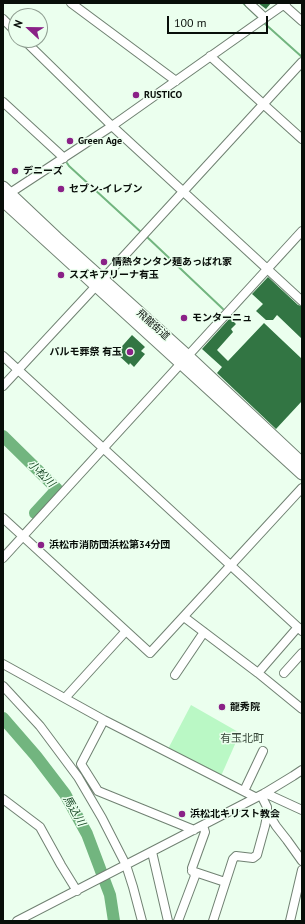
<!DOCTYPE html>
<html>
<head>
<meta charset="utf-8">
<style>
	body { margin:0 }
	#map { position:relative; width:305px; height:924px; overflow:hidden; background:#ebffee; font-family:"PT Sans",sans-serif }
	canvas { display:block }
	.frame { position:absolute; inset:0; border:4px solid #080e09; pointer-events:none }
	.north { position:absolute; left:8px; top:8px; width:40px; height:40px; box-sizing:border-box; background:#ebffee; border:1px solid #909f92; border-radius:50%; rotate:292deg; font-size:11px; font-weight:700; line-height:16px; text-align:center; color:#080e09 }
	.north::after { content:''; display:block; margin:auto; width:14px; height:18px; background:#8a2187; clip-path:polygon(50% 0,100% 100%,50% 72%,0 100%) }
	.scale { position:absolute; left:167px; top:16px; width:101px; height:18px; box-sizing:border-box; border:2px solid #080e09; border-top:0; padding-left:5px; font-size:12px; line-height:14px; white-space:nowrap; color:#080e09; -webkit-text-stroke:3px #ebffee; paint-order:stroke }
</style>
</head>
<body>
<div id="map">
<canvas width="305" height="924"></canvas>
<div class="frame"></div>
<div class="north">N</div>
<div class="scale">100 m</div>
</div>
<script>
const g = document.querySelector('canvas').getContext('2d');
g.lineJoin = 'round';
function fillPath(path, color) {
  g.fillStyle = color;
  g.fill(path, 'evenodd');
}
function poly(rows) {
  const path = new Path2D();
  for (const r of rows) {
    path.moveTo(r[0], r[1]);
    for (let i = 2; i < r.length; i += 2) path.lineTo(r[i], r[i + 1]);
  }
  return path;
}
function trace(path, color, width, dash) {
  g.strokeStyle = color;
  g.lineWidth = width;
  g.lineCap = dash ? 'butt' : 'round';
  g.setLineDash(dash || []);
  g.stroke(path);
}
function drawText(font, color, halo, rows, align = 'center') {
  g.font = font + ' "PT Sans","Noto Sans JP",sans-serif';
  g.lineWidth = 3;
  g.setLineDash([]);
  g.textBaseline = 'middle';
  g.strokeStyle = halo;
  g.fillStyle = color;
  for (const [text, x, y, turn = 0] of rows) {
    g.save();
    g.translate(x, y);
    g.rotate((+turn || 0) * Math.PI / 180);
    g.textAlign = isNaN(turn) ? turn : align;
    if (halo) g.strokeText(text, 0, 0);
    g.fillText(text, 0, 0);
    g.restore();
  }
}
fillPath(poly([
	[191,705,240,733,221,776,168,749]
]), '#baf8c5');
trace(poly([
	[243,3,260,19],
	[263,22,302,57],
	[67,163,69,166,142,233],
	[146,236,223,309]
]), '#72b57f', 2);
trace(poly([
	[3,436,57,489,35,513],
	[3,718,36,756,65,794,87,834,110,895,114,921]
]), '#72b57f', 12);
fillPath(poly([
	[258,3,271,3,266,9],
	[268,277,298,305,302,306,302,339,277,315,273,320,266,320,256,311,263,304,252,294],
	[230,318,236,324,231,329,233,332,217,350,228,361,264,323,302,359,302,401,276,429,217,373,222,367,202,349],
	[132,335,145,347,141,351,145,354,134,367,130,363,129,365,116,353]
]), '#327543');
const minor = poly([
	[71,3,176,81],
	[249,3,265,18],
	[284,5,302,21],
	[3,19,16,32],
	[24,40,112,126,302,301],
	[210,56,302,139],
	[3,102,64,158],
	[6,197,10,193,112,126,286,3],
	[102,280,302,62],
	[3,356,302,631],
	[3,386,96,286],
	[3,518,150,653,302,488],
	[3,558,302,231],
	[184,617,258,673,302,709],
	[3,664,104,720,255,797],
	[258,673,298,627],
	[284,673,302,653],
	[175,675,204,632],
	[3,686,40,726,78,777,102,818,126,865,133,887,142,921],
	[65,698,126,631],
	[104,720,81,764,98,791,194,830],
	[244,791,263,751],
	[265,793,302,810],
	[3,799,40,827,61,865,77,891],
	[267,814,270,816,276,826,287,840,302,861],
	[152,852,168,921],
	[192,871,225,882],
	[17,921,265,793,293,776,302,770],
	[178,921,195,876,192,868,205,832,203,825],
	[213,921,233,859,236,856,253,858,257,855,265,826,267,816,267,807,261,795],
	[290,921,302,870]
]);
const highway = poly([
	[3,187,57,238,188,356,302,463],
	[3,201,302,474]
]);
trace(minor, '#708172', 10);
trace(highway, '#708172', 13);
trace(minor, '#fff', 8);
trace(highway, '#fff', 11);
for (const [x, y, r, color] of [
	[136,95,4,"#8a2187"],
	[70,141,4,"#8a2187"],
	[15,171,4,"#8a2187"],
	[61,189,4,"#8a2187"],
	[104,262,4,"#8a2187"],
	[61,275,4,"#8a2187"],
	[184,318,4,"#8a2187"],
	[130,352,4,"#8a2187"],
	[41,545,4,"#8a2187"],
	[222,707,4,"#8a2187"],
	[182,814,4,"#8a2187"]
]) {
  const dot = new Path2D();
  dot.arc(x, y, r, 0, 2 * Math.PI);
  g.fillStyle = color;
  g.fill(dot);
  trace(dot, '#ebffee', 1.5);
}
drawText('bold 10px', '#080e09', '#ebffee', [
	["RUSTICO",144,95],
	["Green Age",78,141],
	["デニーズ",23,171],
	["セブン-イレブン",69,189],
	["情熱タンタン麺あっぱれ家",112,262],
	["スズキアリーナ有玉",69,275],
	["モンターニュ",192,318],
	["パルモ葬祭 有玉",122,352,"right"],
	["浜松市消防団浜松第34分団",49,545],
	["龍秀院",230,707],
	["浜松北キリスト教会",190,814]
], 'left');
drawText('10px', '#080e09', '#ebffee', [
	["飛龍街道",153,325,42]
]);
drawText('italic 11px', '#174824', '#ebffee', [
	["小松川",41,474,45],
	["馬込川",74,811,60]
]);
drawText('11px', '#39493b', '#ebffee', [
	["有玉北町",242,739]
]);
</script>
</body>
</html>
